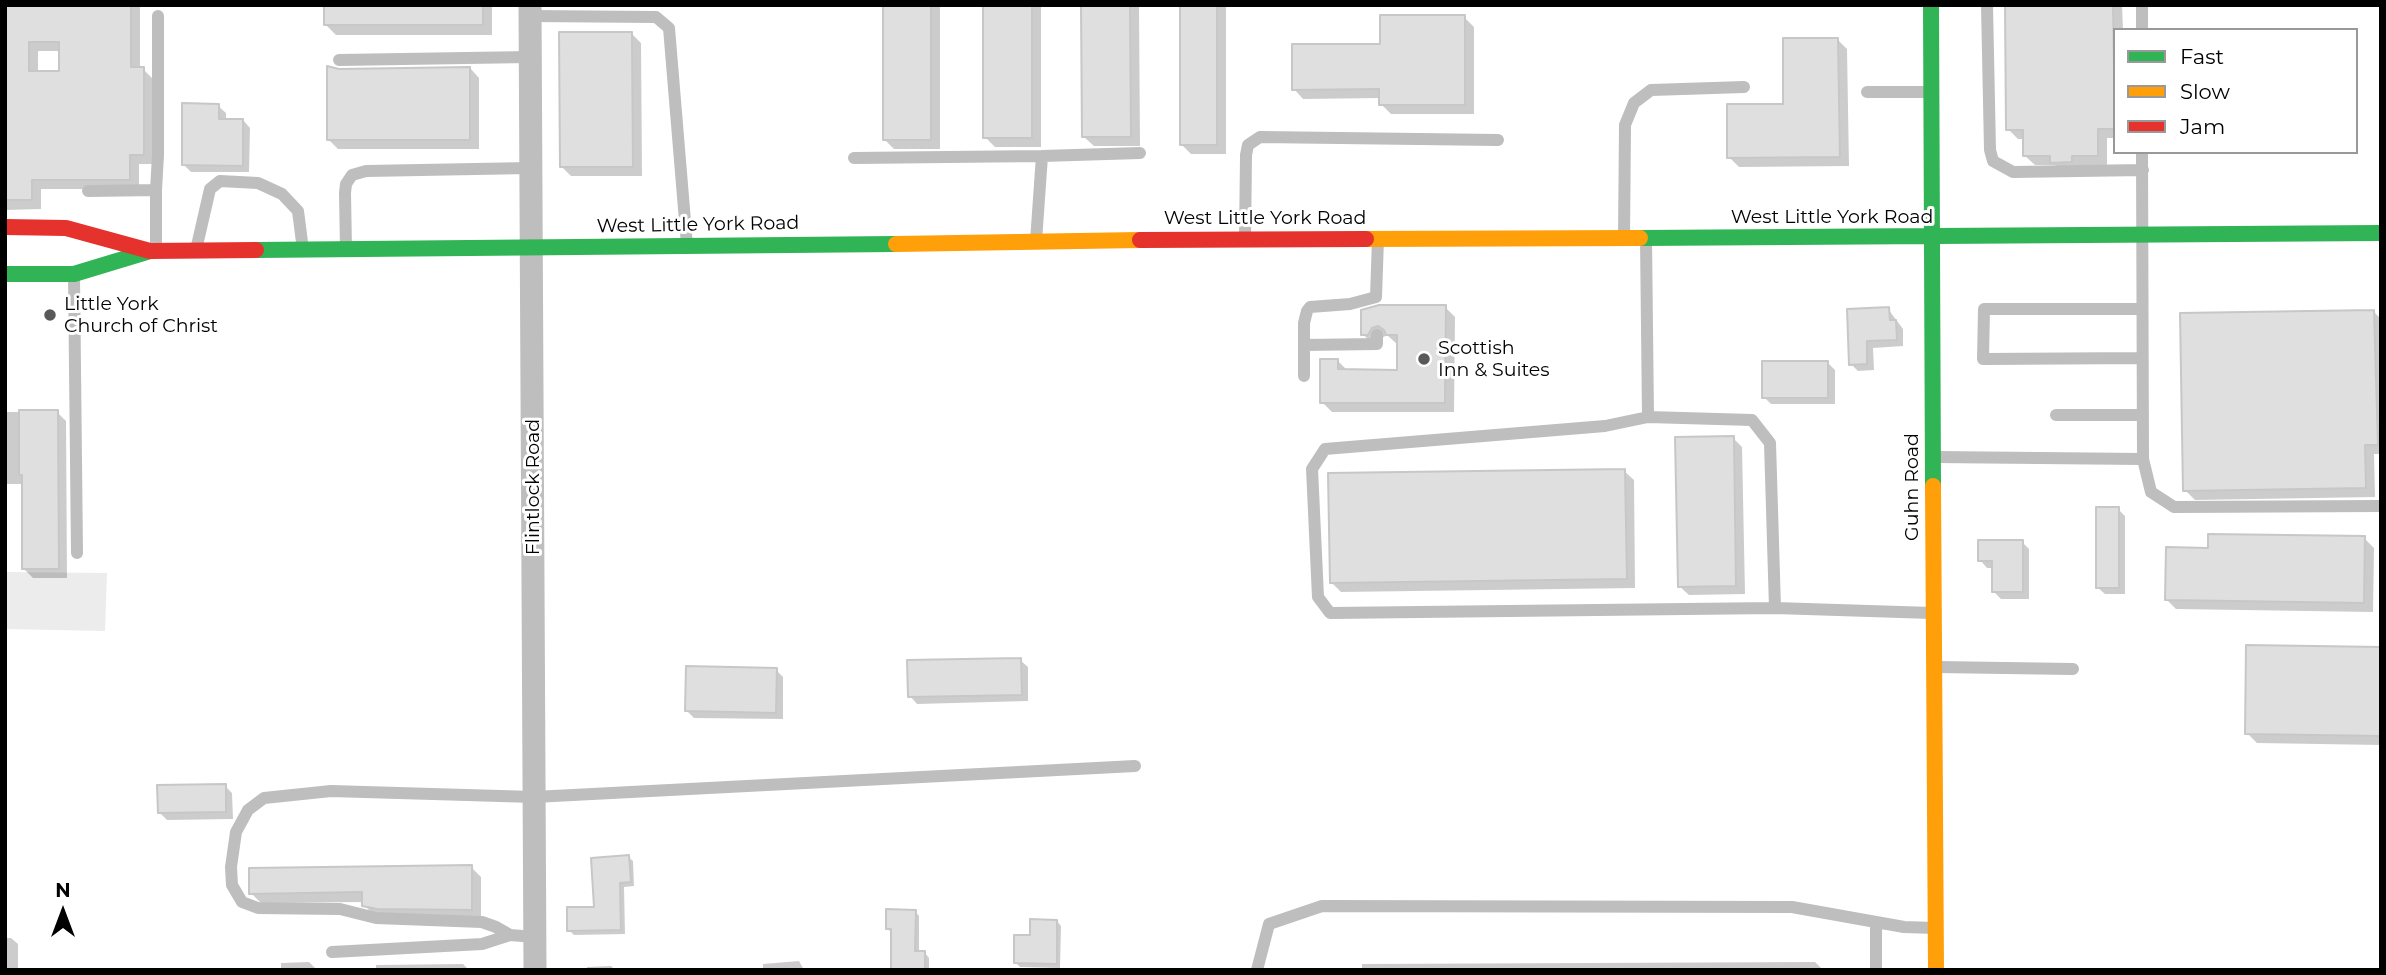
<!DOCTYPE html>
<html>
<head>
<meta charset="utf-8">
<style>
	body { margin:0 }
	#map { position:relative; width:2386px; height:975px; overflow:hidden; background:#fff; font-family:Montserrat,sans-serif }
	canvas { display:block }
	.frame { position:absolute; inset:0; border:7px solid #000; pointer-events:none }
	.legend { position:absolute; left:2113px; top:28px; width:245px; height:126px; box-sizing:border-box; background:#fff; border:2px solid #999; margin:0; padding:9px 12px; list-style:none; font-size:21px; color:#000 }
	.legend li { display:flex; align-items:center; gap:14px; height:35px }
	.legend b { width:35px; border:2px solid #999 }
	.north { position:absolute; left:28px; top:877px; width:70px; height:70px; -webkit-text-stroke:5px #fff; paint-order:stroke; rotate:0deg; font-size:19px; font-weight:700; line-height:28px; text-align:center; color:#000 }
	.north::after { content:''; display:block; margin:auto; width:24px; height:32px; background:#000; clip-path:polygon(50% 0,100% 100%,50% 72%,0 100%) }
</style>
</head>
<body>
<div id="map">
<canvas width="2386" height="975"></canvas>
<div class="frame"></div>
<ul class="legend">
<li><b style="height:9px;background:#30b455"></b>Fast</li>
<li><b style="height:9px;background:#ff9f0a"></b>Slow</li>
<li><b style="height:9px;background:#e5322d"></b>Jam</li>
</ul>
<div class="north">N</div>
</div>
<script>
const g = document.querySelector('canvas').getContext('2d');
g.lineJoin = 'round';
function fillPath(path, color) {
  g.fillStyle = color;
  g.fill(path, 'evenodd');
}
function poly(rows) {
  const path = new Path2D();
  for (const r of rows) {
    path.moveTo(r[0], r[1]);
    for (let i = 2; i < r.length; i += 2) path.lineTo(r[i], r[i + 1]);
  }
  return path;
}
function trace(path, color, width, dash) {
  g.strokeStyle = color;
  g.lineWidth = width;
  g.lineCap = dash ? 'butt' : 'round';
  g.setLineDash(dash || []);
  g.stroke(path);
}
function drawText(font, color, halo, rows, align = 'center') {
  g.font = font + ' Montserrat,sans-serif';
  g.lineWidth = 6;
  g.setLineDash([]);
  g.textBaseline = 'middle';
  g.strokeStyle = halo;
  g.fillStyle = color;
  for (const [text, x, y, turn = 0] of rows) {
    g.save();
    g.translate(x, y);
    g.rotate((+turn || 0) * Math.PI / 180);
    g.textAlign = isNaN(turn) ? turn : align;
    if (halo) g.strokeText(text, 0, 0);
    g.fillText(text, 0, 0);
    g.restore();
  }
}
fillPath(poly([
	[5,572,107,573,105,631,5,629]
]), '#ececec');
fillPath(poly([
	[5,5,140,5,140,69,143,69,153,79,153,164,139,164,139,189,41,189,41,209,5,210],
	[38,51,61,51,61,72,38,73],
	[326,5,492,5,492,35,336,35,326,25],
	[884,5,940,5,940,149,894,149,884,139],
	[985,5,1041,5,1041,147,995,147,985,137],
	[1083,5,1139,5,1140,146,1094,146,1084,137],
	[1182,5,1226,5,1226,154,1191,154,1182,145],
	[2006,5,2122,5,2123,30,2115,30,2115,138,2107,138,2107,165,2062,172,2055,165,2035,165,2025,156,2025,139,2018,139,2008,129],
	[1464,17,1474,27,1474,114,1391,114,1381,104,1381,98,1303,99,1294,89,1382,46],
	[632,34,641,43,642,176,571,176,561,166],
	[1837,39,1847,49,1849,166,1739,167,1729,157,1785,105],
	[470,68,479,78,479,149,338,149,328,139,339,71],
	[218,106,226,113,226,120,243,120,250,128,249,172,191,172,184,165],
	[1445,307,1455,317,1454,412,1332,412,1322,402,1337,360,1347,370,1399,372,1397,344,1387,335,1372,344,1363,334,1363,311],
	[1888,309,1903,329,1903,346,1873,348,1874,370,1858,371,1851,364],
	[2374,312,2381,319,2381,454,2374,454,2375,497,2195,500,2185,490],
	[1828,363,1835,370,1835,404,1771,404,1764,397],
	[5,412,57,412,66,421,67,578,33,578,23,568,23,484,5,484],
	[1733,438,1742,447,1745,594,1689,595,1679,586],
	[1624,471,1634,480,1635,588,1341,592,1331,582],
	[2118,509,2125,516,2125,594,2105,594,2097,587],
	[2364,538,2374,548,2373,612,2176,609,2166,599,2209,550],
	[2022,542,2029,549,2029,599,2001,599,1994,592,1994,568,1987,568,1980,560],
	[2381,649,2381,745,2257,743,2247,733],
	[1020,660,1028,667,1028,701,917,704,910,696],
	[776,670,783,677,783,719,694,718,687,711],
	[225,786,232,793,233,819,167,820,159,812],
	[628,857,633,861,634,886,624,887,625,934,574,935,569,930,596,909],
	[471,867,481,877,481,919,374,915,364,905,364,902,261,903,251,893],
	[915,911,919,916,919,953,925,953,929,958,929,970,892,970,892,933,887,928],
	[1057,921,1061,926,1060,968,1020,967,1016,963,1032,937],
	[5,938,11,938,18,944,18,970,5,970],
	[799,961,804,970,763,970,763,964],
	[309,962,317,970,281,970,281,963],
	[1815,962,1823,970,1362,970,1362,964],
	[463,964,469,970,376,970,376,965],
	[611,966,615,970,587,970,587,967]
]), '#0003');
const building = poly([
	[5,5,131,5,131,67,144,67,144,155,130,155,130,180,32,180,32,200,5,200,5,5],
	[29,42,59,42,59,71,29,71,29,42],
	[324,5,483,5,483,25,324,25,324,5],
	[883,5,931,5,931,140,883,140,883,5],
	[983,5,1032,5,1032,138,983,138,983,5],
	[1081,5,1130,5,1131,137,1082,137,1081,5],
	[1180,5,1217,5,1217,145,1180,145,1180,5],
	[2005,5,2113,5,2115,129,2098,129,2098,156,2072,156,2072,162,2050,163,2050,156,2023,156,2023,130,2006,130,2005,5],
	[1380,15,1465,15,1465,105,1379,105,1379,89,1292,90,1292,44,1380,44,1380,15],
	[559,32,632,32,633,167,560,167,559,32],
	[1783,38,1838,38,1840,157,1727,158,1727,104,1783,104,1783,38],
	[327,66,339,69,470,67,470,140,327,140,327,66],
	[182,103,219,104,219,119,243,119,243,166,182,165,182,103],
	[1379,305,1446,305,1445,403,1320,403,1320,359,1338,359,1338,369,1397,370,1397,335,1386,335,1384,330,1378,326,1372,328,1368,335,1361,335,1361,310,1379,305],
	[1889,307,1890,320,1896,320,1897,340,1867,341,1867,364,1849,365,1847,309,1889,307],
	[2374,310,2378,445,2365,445,2366,488,2183,491,2180,313,2374,310],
	[1762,361,1828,361,1828,398,1762,398,1762,361],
	[19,410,58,410,59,569,22,569,22,475,19,475,19,410],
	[1734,436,1736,586,1678,587,1675,437,1734,436],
	[1625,469,1627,579,1330,583,1328,473,1625,469],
	[2096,507,2119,507,2119,588,2096,588,2096,507],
	[2208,534,2365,536,2364,603,2165,600,2166,547,2208,548,2208,534],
	[1978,540,2023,540,2023,592,1992,592,1992,561,1978,561,1978,540],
	[2246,645,2381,647,2381,736,2245,734,2246,645],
	[1021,658,1022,695,908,697,907,660,1021,658],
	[686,666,777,668,776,713,685,711,686,666],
	[226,784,226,812,158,813,157,785,226,784],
	[629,855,631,882,620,883,621,930,567,931,567,907,594,907,591,858,629,855],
	[472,865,472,910,377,909,362,906,362,892,249,894,249,868,472,865],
	[886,909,916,910,915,951,925,951,925,970,891,970,891,929,886,929,886,909],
	[1030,919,1057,920,1057,964,1014,963,1014,935,1030,935,1030,919]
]);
fillPath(building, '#dfdfdf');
trace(building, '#c7c7c7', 2);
trace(poly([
	[1987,5,1990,150,1993,161,2013,172,2143,170],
	[2142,5,2142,30],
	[530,16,656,17,669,28,687,245],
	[339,60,530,57],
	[1867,92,1931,92],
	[2142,152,2143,459,2151,492,2174,507,2381,506],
	[854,158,1042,156],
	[156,190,158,155,158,16],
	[88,191,156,190,156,250],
	[1624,238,1625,125,1634,103,1651,90,1744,87],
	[1646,238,1648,417],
	[1245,239,1246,155,1248,145,1260,137,1498,140],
	[1036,241,1042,156,1140,153],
	[346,249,345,193,346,184,352,175,366,171,530,168],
	[196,250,210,189,220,181,258,183,282,194,298,211,303,250],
	[74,275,77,553],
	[2141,309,1984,309,1983,359,2142,358],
	[1304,345,1377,344,1377,335],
	[1304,376,1304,323,1307,311,1310,307,1350,304,1376,297,1378,239],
	[2056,415,2143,415],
	[1934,457,2143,459],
	[1775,608,1770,443,1752,420,1648,417,1605,426,1325,449,1312,469,1318,597,1330,613,1775,608,1932,613],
	[1937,667,2073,669],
	[1876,922,1876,970],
	[535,937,510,935,496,927,482,922,376,918,340,909,258,908,242,902,232,885,231,867,236,832,248,810,264,798,331,791,534,797,1135,766],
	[332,952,482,944,510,935],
	[1257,970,1269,924,1322,906,1792,907,1904,927,1935,928]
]), '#bebebe', 12);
trace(poly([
	[530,5,535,970]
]), '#bebebe', 23);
trace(poly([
	[1931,5,1933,486],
	[1640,238,2381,233],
	[256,250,896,244],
	[5,274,74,274,150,251]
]), '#30b455', 16);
trace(poly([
	[1366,239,1640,238],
	[896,244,1140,240],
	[1933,486,1936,970]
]), '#ff9f0a', 16);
trace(poly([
	[5,227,66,228,150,251,256,250],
	[1140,240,1366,239]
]), '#e5322d', 16);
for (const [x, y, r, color] of [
	[50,315,7,"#595959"],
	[1424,359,7,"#595959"]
]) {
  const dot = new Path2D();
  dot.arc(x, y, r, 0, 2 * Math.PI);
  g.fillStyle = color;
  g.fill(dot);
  trace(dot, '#fff', 2.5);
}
drawText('19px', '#000', '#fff', [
	["West Little York Road",1832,217],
	["West Little York Road",1265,218],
	["West Little York Road",698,225,-1],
	["Flintlock Road",533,487,-90],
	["Guhn Road",1912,487,-90]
]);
drawText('19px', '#000', '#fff', [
	["Little York",64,304],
	["Church of Christ",64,326],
	["Scottish",1438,348],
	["Inn & Suites",1438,370]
], 'left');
</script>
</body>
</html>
